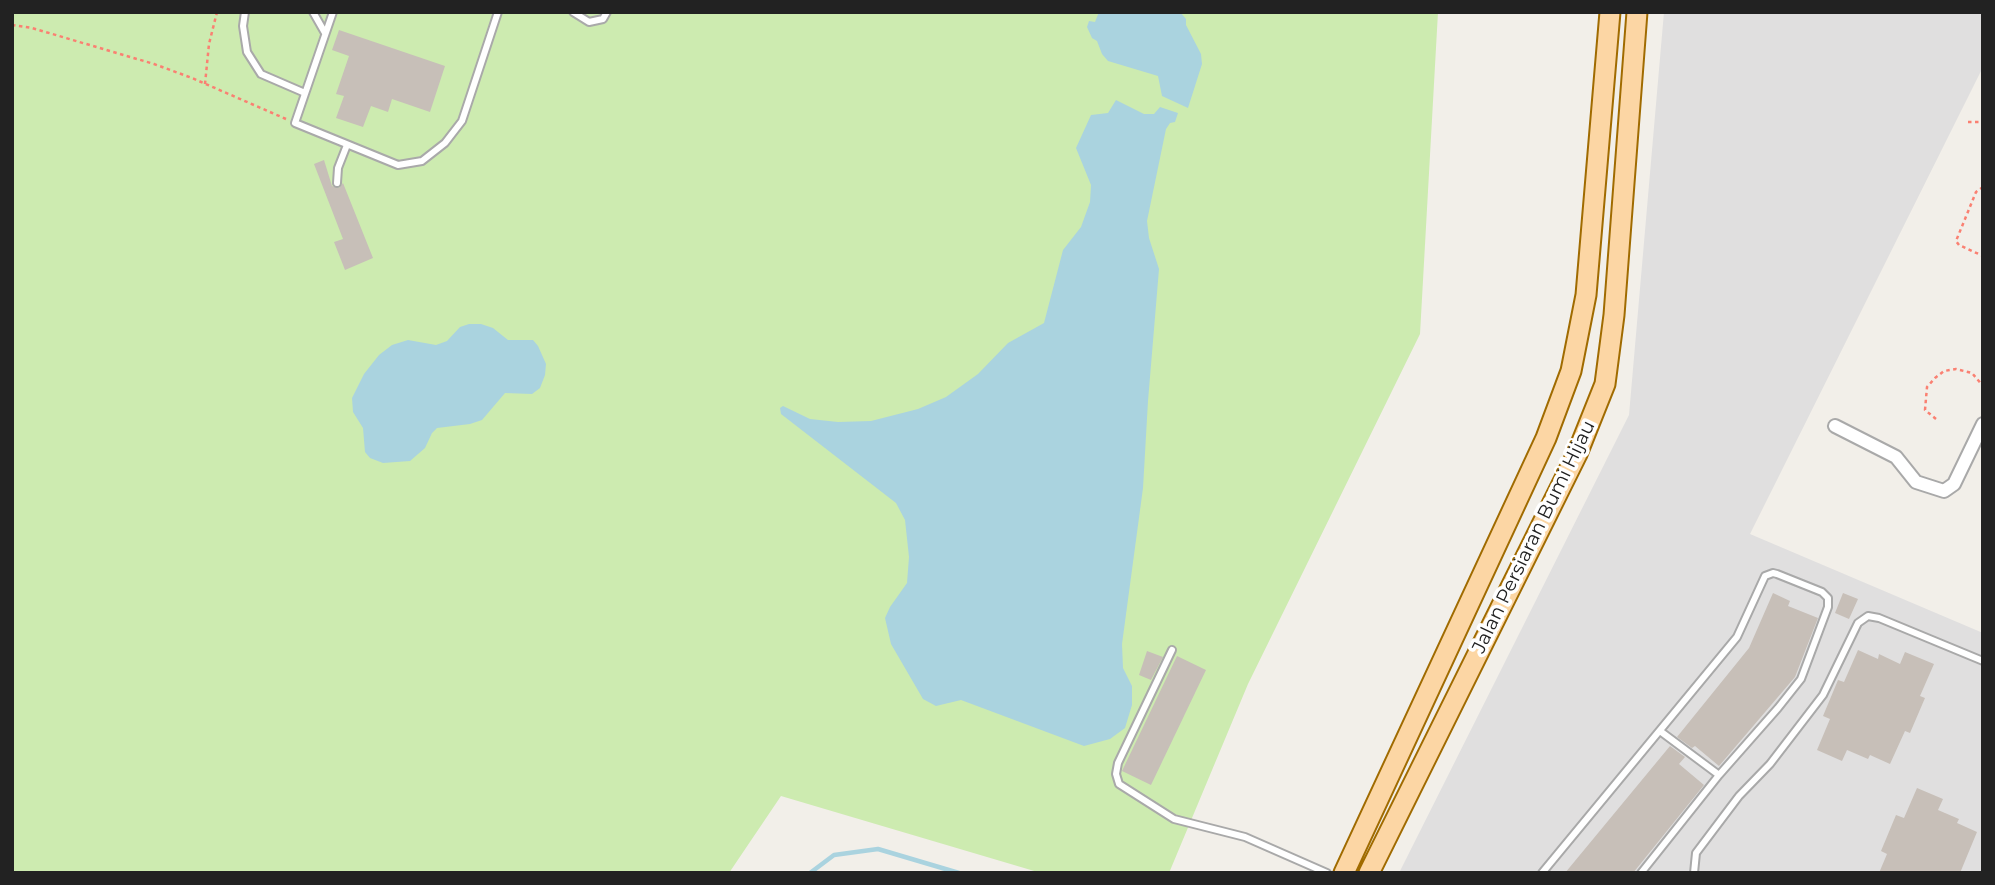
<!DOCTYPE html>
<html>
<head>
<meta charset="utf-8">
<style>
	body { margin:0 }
	#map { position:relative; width:1995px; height:885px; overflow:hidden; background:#f2efe9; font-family:Montserrat,sans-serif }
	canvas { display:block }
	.frame { position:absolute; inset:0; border:14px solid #222; pointer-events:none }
</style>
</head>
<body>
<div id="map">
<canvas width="1995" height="885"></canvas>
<div class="frame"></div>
</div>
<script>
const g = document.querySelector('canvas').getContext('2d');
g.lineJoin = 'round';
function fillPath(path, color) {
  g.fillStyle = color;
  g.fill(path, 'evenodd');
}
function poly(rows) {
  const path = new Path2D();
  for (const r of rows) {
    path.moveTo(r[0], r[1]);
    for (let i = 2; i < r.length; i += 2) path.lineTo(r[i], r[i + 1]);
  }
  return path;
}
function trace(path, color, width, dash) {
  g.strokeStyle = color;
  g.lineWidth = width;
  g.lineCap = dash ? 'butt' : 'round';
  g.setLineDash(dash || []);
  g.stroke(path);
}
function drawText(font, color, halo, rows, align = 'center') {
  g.font = font + ' Montserrat,sans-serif';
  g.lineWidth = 7;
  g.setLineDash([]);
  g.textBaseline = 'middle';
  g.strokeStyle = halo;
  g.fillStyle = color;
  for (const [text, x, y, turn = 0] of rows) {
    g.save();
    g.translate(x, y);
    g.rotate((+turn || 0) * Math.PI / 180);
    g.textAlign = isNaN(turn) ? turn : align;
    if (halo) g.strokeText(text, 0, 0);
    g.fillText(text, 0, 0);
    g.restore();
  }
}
fillPath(poly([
	[1664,12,1983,12,1983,67,1750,534,1983,633,1983,873,1399,873,1629,415]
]), '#e0dfdf');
fillPath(poly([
	[12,12,1438,12,1420,334,1248,684,1169,873,1041,873,781,796,729,873,12,873]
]), '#cdebb0');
fillPath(poly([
	[1099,12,1180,12,1186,19,1186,25,1201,54,1202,64,1188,108,1162,96,1158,76,1108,61,1102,54,1097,41,1092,38,1087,27,1089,21,1095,22],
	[1116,100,1144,114,1154,114,1160,107,1178,113,1175,122,1170,123,1166,129,1147,221,1149,238,1159,269,1148,401,1143,488,1122,644,1123,668,1132,686,1132,705,1125,728,1110,739,1084,746,961,700,936,706,923,699,891,644,885,618,890,607,907,583,909,557,905,520,896,503,781,414,780,408,783,406,810,419,838,422,871,421,918,409,946,397,978,374,1008,343,1044,323,1063,250,1081,227,1090,202,1091,185,1076,148,1091,115,1108,113],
	[469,324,481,324,493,328,508,340,533,340,538,346,546,364,545,375,540,388,532,394,505,393,482,420,470,424,437,428,432,433,425,448,410,461,383,463,370,458,365,452,363,428,353,412,352,398,364,374,379,355,392,345,408,340,436,345,447,341,460,327]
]), '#aad3df');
trace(poly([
	[810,873,834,855,878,849,959,873]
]), '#aad3df', 4.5);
fillPath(poly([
	[339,30,445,66,430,112,392,99,388,112,371,106,363,127,336,118,344,96,336,94,349,56,332,50],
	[324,160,332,186,339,188,343,183,373,258,345,270,334,242,343,239,314,164],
	[1773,593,1790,601,1788,606,1818,618,1795,677,1719,766,1695,746,1692,748,1677,737,1749,648],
	[1843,593,1858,599,1849,619,1835,613],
	[1858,650,1878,659,1879,654,1900,664,1905,652,1934,664,1920,696,1925,698,1910,733,1905,731,1890,764,1870,755,1868,759,1847,750,1842,761,1817,750,1830,719,1823,716,1838,680,1844,682],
	[1147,651,1163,657,1151,680,1139,675],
	[1177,656,1206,670,1151,785,1122,771],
	[1670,746,1685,757,1679,764,1704,785,1633,873,1565,873],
	[1917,788,1943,799,1938,810,1959,819,1957,823,1977,832,1960,873,1879,873,1887,854,1881,851,1896,815,1904,818]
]), '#c7bfb8');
const lane = poly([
	[245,12,243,26,247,52,261,74,305,93],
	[313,12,325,33],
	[333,12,295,123,398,165,422,161,445,143,462,121,498,12],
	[573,12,589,22,603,19,607,12],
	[337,183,338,168,347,145],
	[1172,650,1118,763,1116,774,1119,784,1174,819,1245,837,1327,873],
	[1660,731,1719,775],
	[1542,873,1737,637,1765,576,1773,573,1777,574,1822,592,1828,598,1828,607,1801,679,1778,708,1719,775,1641,873],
	[1694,873,1696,853,1739,796,1770,764,1823,695,1858,623,1868,616,1879,618,1983,661]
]);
const street = poly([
	[1835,426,1896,457,1916,482,1944,491,1954,484,1983,424]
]);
const primary = poly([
	[1344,873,1546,438,1571,371,1586,295,1610,12],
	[1369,873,1577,454,1605,384,1614,315,1637,12]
]);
trace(lane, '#a9a9a9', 10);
trace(street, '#a9a9a9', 16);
trace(primary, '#a06b00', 23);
trace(poly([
	[12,25,32,28,154,64,192,78,286,119],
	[205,84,209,44,217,12],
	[1968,122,1983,122],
	[1983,187,1976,192,1956,241,1959,245,1983,256],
	[1936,419,1925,410,1927,387,1935,378,1944,371,1956,369,1972,373,1983,386]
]), '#fa8072', 2.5, [3.5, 3.5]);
trace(lane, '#fff', 6);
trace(street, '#fff', 12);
trace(primary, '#fcd6a4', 19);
drawText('19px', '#222', '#fff', [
	["Jalan Persiaran Bumi Hijau",1534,537,-64]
]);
</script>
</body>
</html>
